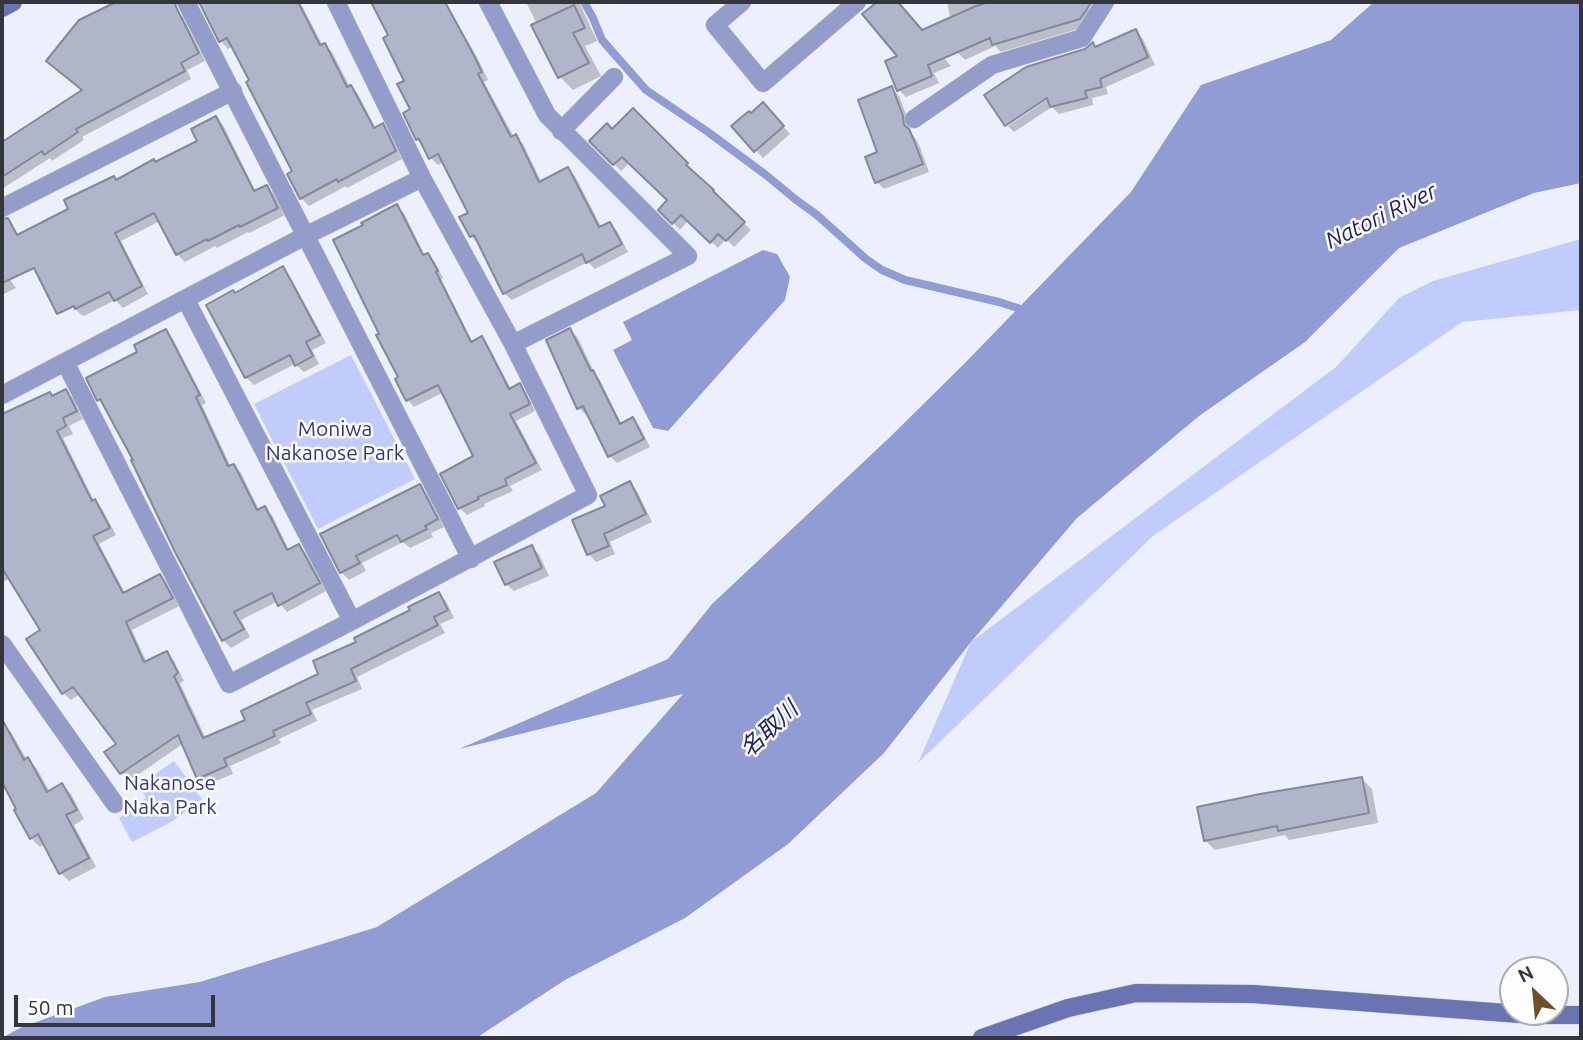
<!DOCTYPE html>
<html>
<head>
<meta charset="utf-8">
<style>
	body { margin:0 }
	#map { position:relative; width:1583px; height:1040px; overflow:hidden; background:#eceffc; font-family:Ubuntu,sans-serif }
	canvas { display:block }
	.frame { position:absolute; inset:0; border:4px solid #34363e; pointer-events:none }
	.north { position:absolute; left:1499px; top:956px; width:70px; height:70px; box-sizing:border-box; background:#fdfdfd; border:2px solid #adadb1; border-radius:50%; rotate:334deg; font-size:19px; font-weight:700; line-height:28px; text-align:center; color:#34363e }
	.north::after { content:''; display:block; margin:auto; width:24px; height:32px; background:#734f29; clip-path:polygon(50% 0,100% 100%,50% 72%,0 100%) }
	.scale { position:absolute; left:14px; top:995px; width:201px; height:32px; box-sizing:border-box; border:4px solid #34363e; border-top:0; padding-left:9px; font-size:21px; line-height:24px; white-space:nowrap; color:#34363e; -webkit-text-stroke:5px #fdfdfd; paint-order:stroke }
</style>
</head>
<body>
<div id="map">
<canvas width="1583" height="1040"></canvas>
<div class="frame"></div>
<div class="north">N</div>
<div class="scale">50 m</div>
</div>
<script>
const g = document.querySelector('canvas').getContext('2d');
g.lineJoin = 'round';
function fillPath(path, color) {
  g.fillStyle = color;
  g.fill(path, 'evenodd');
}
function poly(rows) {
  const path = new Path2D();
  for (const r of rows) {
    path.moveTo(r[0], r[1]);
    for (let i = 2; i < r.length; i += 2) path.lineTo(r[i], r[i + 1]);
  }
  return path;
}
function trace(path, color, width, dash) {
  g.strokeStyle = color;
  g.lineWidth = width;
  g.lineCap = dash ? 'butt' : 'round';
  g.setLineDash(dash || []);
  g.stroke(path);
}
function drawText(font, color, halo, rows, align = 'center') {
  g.font = font + ' Ubuntu,"Noto Sans JP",sans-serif';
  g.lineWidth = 5;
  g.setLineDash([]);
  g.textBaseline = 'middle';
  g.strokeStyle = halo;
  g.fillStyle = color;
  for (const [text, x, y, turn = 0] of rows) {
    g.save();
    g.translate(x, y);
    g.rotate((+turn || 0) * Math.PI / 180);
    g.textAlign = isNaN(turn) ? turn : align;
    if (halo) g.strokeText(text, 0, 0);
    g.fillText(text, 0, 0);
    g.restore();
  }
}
fillPath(poly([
	[1581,239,1581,310,1462,322,1153,536,918,763,971,642,1336,367,1399,298,1433,281],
	[351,355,415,479,318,529,254,404],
	[174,761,202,799,173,821,132,842,119,818,146,798,138,786]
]), '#c2ccfc');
fillPath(poly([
	[1374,2,1581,2,1581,183,1534,193,1399,248,1305,342,1199,416,1077,518,971,642,884,753,788,844,685,918,565,980,476,1038,2,1038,20,1028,105,997,200,982,377,927,596,793,683,694,459,749,668,659,712,604,889,438,964,364,1131,192,1201,85,1331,40],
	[763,250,777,254,790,277,785,300,668,431,653,428,613,350,632,340,623,322]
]), '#919bd4');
fillPath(poly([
	[120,2,160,2,166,14,175,9,183,17,205,61,187,70,191,79,82,137,84,140,52,161,50,158,2,189,2,144,84,91,48,61,80,21],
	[201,2,300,2,323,46,325,45,332,52,350,87,358,94,376,129,382,125,390,133,402,159,347,188,346,186,309,206,301,198,295,172,233,46,228,49,221,41],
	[373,2,445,2,477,57,488,80,484,82,514,137,515,137,523,144,542,183,568,169,575,176,602,228,610,224,617,231,628,252,595,269,588,262,512,300,504,293,478,244,471,236,462,218,470,214,444,162,438,165,431,158,425,147,418,139,405,113,412,110,406,81,390,36],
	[526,2,579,2,597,41,585,46,601,76,573,90,560,77,541,42,537,24],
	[879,2,898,2,951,66,934,73,939,83,906,97,899,90,900,56,865,14],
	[947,2,985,2,985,5,996,2,1088,2,1092,20,1088,26,1001,52,995,46,965,60,957,52],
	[1136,31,1143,39,1155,65,1106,87,1108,94,1092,98,1093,105,1059,114,1052,107,1014,132,1008,126,1055,94,1086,50,1093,44,1097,48],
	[891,88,899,96,910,125,911,134,916,139,920,147,929,172,884,189,877,182,879,153],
	[633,110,694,171,692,173,751,230,734,247,726,239,718,248,689,220,680,230,661,210,670,200,630,162,621,171,591,141,612,131],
	[770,112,790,134,763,158,734,127,751,115],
	[216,118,223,125,256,192,266,187,274,194,285,215,249,233,248,232,217,248,215,246,185,262,177,254,160,221,121,241,148,294,123,308,115,300,84,316,80,314,73,306,70,209,117,181,200,142],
	[397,206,404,213,425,256,428,255,435,262,443,278,441,279,473,343,482,338,488,345,511,389,519,385,526,392,535,411,516,421,542,470,510,486,513,491,484,504,485,506,467,515,460,508,443,475,475,457,444,392,414,407,408,400,400,378,381,335],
	[2,268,16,288,2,295],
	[283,268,290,276,326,343,312,350,319,364,304,372,295,364,254,385,246,377,209,305,235,294],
	[570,330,578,338,596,376,600,380,622,425,633,419,640,427,650,447,617,463,610,456,589,414,586,415,579,408],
	[166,331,173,339,206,403,202,405,231,467,234,466,241,473,259,510,264,508,272,515,289,550,299,546,306,553,326,591,287,612,278,601,241,620,250,637,231,648,223,640,135,460,107,408,99,400,140,353],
	[65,391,73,398,83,419,69,426,73,434,63,438,94,501,102,509,116,535,99,544,125,593,160,576,167,583,179,606,132,630,147,663,166,653,174,661,184,681,180,683,206,739,247,721,321,675,358,643,438,594,446,601,454,618,440,624,445,633,357,677,362,689,312,710,317,721,279,739,281,743,230,766,233,774,206,785,199,778,184,743,129,781,121,773,107,752,118,744,80,694,71,700,63,693,28,639,42,630,10,578,2,583,2,417,49,394,53,397],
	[630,484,637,491,652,522,610,542,615,554,596,562,589,554,574,521,607,507],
	[420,486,427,494,444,527,431,533,433,537,410,548,403,542,362,563,366,571,349,580,341,572,322,535],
	[532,547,539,554,549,576,514,591,506,584],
	[2,723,11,732,27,760,28,760,37,769,50,792,62,785,71,794,84,819,74,825,96,867,69,881,60,872,45,844,40,847,31,838,18,809,2,779],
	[1362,779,1372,789,1378,823,1289,840,1285,835,1215,850,1205,840]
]), '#0003');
trace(poly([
	[584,2,593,18,602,40,646,90,708,132,766,175,795,199,817,215,866,259,882,270,905,280,999,302,1027,311]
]), '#919bd4', 8);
const building = poly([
	[116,2,175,2,176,7,199,53,181,63,185,71,76,129,78,132,44,155,42,151,2,177,2,142,82,90,46,61,79,20,116,2],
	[199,2,298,2,320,45,325,43,347,87,351,85,374,128,383,123,396,151,338,182,337,179,300,199,287,174,292,171,246,82,249,80,227,38,219,42,199,2],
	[371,2,445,2,470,48,482,72,478,74,511,137,516,134,539,182,568,167,599,227,610,222,622,244,586,263,582,254,503,294,474,235,470,237,459,217,468,213,438,154,429,159,419,139,416,140,403,113,410,109,397,84,404,81,383,38,388,35,371,2],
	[877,2,898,2,922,30,976,6,989,2,1092,2,1080,19,992,45,990,38,928,65,932,76,897,91,885,61,897,56,862,14,877,2],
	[574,5,585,28,573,33,589,63,558,78,531,25,574,5],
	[1136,29,1148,57,1100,79,1102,87,1085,91,1087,98,1050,107,1047,98,1005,126,984,95,1026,67,1085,49,1093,42,1095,47,1136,29],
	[892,86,903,116,904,125,909,129,913,138,923,164,875,183,865,157,877,152,858,100,892,86],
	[763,102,784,126,754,152,731,126,749,111,751,113,763,102],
	[633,108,688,163,686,165,714,190,713,191,745,222,726,241,718,234,710,243,681,215,672,224,658,210,667,200,622,157,613,165,589,141,607,123,612,129,633,108],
	[216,116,254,191,267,185,278,208,240,227,239,225,208,241,207,239,176,255,154,213,115,233,142,286,114,301,109,292,75,309,74,306,57,314,34,268,2,283,2,219,8,218,17,235,68,209,64,200,114,176,116,180,154,159,155,162,197,141,191,129,216,116],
	[397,204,423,255,428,253,438,271,436,272,471,342,482,336,509,389,520,383,530,404,510,414,536,463,505,479,507,485,478,497,479,499,458,509,440,474,473,456,438,385,406,401,395,379,398,377,376,335,379,334,333,240,363,225,361,223,397,204],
	[283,266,320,335,306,342,313,356,295,366,290,355,245,378,206,305,233,290,235,293,283,266],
	[570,328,591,371,593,370,620,424,633,417,644,439,608,457,583,406,577,409,546,340,570,328],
	[166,329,200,395,196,397,228,466,234,464,257,510,265,506,287,550,299,544,320,583,278,606,272,593,234,612,244,629,222,641,175,552,131,460,133,460,100,399,97,401,86,378,137,352,134,345,166,329],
	[66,389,77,411,63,418,66,426,57,431,92,501,95,499,110,528,93,536,123,593,160,574,173,598,126,622,144,662,167,651,178,673,174,676,203,738,245,720,241,711,318,674,313,661,356,642,354,638,410,610,408,607,439,592,448,610,434,617,438,625,351,669,356,681,306,703,311,714,273,731,275,736,224,759,227,766,197,779,178,735,120,774,104,752,116,744,73,687,62,694,26,639,40,630,2,568,2,414,50,392,52,396,66,389],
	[630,481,646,514,604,534,609,546,587,555,572,520,605,506,600,496,630,481],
	[420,484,438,519,425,526,427,529,401,542,397,535,356,556,360,563,340,573,320,534,420,484],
	[532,545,542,568,505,585,494,562,532,545],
	[2,719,24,760,28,757,47,792,62,783,77,810,66,815,89,858,59,874,38,834,30,839,14,810,16,809,2,782,2,719],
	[1362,777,1369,813,1278,831,1277,826,1204,841,1197,807,1260,794,1362,777]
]);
fillPath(building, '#b0b5c9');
trace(building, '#84889c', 2);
const street = poly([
	[186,2,471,559],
	[488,2,547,115,688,256,513,344],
	[742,2,715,25,763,83,857,2],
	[914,119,992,65,1082,38,1105,2],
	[561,131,614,77],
	[2,208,233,91],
	[186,300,352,621],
	[65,362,229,684,352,621,588,495,513,344,422,178,336,2],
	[2,395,305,236,422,178],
	[2,644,115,804]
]);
const secondary = poly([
	[2,8,13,2],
	[982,1038,1068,1008,1136,993,1253,994,1533,1015,1581,1015]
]);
trace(street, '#c7cad6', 19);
trace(secondary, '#c7cad6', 19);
trace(street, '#949dc9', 18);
trace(secondary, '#6a74b3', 18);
drawText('21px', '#32387c', '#fdfdfd', [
	["Moniwa",335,429],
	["Nakanose Park",335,453],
	["Nakanose",170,783],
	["Naka Park",170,807]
]);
drawText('italic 23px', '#202264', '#fdfdfd', [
	["Natori River",1381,216,-26],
	["名取川",769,729,-43]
]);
</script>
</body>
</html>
